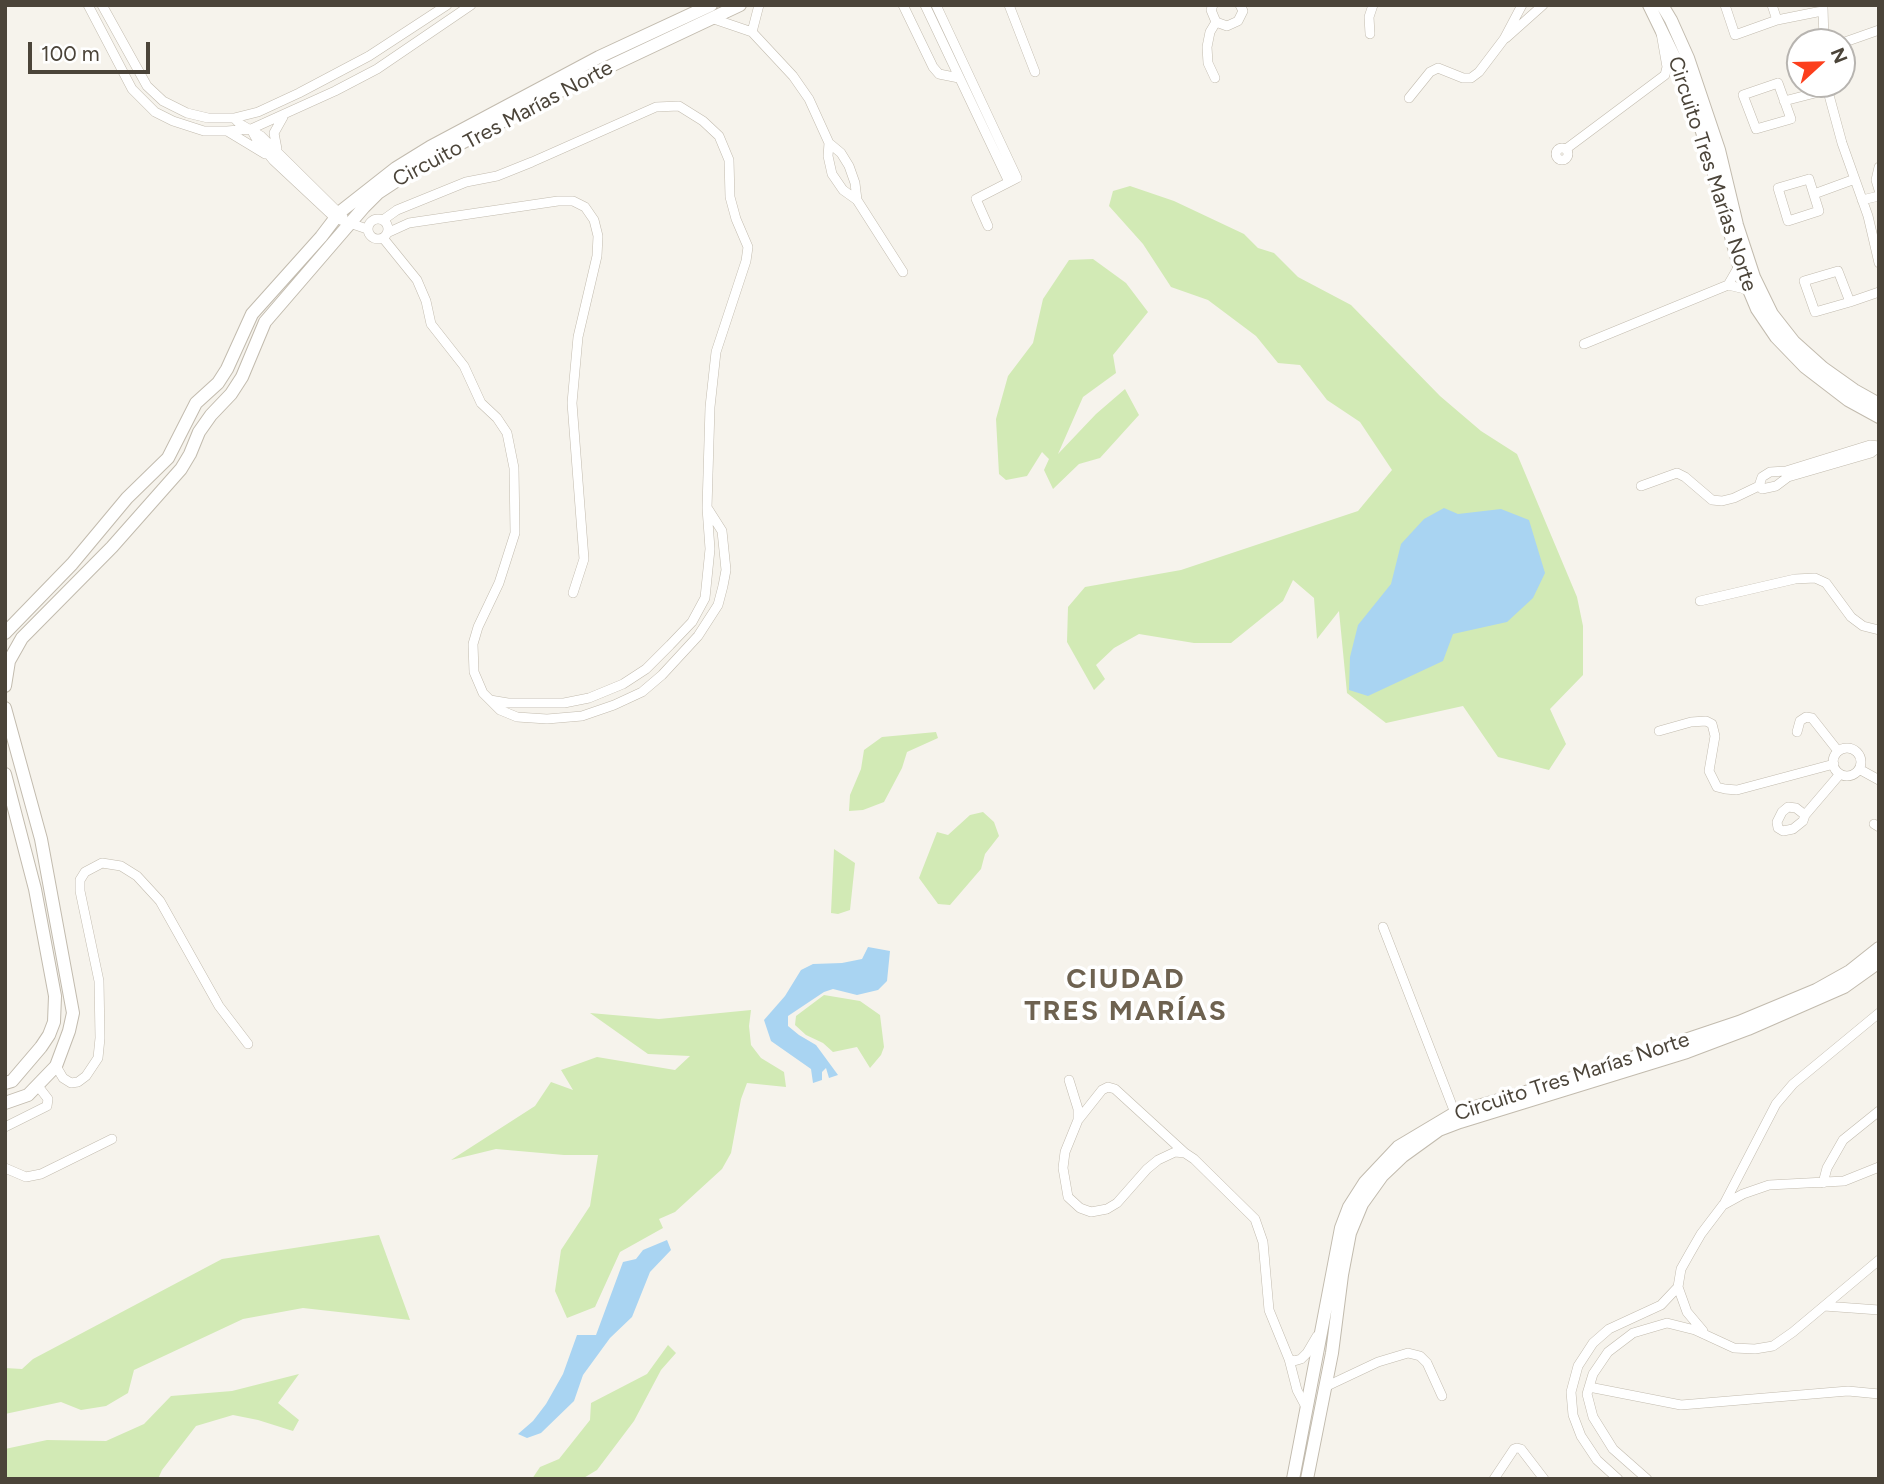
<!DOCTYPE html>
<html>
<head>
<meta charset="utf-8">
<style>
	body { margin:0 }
	#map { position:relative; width:1884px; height:1484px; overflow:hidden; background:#f6f3ec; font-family:Figtree,sans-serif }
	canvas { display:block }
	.frame { position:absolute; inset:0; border:7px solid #4b4439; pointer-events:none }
	.north { position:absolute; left:1786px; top:28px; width:70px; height:70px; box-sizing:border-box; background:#fff; border:2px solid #b7b4b0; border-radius:50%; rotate:68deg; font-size:19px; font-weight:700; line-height:28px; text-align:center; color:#4b4439 }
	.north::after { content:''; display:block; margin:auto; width:24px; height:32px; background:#fc3f1d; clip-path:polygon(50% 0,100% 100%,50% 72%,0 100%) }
	.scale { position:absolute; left:28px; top:42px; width:122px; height:32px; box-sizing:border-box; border:4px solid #4b4439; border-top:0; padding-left:9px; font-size:21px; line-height:24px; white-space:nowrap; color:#4b4439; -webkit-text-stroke:5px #fff; paint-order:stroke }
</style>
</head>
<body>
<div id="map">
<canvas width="1884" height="1484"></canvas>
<div class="frame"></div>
<div class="north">N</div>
<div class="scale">100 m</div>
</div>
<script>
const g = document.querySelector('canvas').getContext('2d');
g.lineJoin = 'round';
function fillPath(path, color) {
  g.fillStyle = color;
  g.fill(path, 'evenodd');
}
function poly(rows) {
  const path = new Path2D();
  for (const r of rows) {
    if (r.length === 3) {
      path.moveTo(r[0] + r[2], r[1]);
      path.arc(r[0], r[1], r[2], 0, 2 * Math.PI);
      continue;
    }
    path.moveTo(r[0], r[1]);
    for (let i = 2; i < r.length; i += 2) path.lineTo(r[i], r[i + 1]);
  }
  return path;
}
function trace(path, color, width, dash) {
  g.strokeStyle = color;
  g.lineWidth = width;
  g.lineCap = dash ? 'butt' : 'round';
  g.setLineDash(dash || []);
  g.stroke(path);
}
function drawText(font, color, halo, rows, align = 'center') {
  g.font = font + ' Figtree,sans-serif';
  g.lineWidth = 7;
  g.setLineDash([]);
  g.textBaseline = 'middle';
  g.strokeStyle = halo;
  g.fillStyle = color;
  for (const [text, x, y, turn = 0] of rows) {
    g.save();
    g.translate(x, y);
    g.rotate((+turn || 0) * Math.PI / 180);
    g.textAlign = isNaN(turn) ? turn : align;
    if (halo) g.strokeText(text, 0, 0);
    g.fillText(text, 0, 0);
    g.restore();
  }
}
fillPath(poly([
	[1130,186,1174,201,1244,234,1258,248,1274,253,1298,277,1351,305,1440,396,1481,431,1517,454,1577,597,1583,626,1583,675,1550,709,1566,744,1549,770,1498,757,1463,706,1386,723,1347,693,1339,611,1317,639,1314,598,1293,580,1283,601,1231,643,1194,643,1139,634,1114,648,1096,665,1105,679,1094,690,1067,642,1068,607,1085,587,1181,570,1358,511,1392,470,1360,422,1327,400,1300,365,1278,363,1256,336,1208,300,1171,287,1143,244,1109,206,1113,191],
	[1093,259,1126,283,1148,312,1113,355,1116,373,1083,397,1058,454,1096,414,1125,389,1139,415,1100,458,1079,464,1053,489,1044,470,1049,459,1042,452,1027,476,1006,480,999,474,996,419,1008,376,1033,343,1043,299,1069,260],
	[936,732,938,738,907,752,902,768,884,802,863,810,849,811,850,795,861,769,864,750,882,737],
	[983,812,994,822,999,836,985,854,981,869,950,905,938,904,919,878,937,832,948,835,970,815],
	[834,849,855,863,850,910,838,914,831,913],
	[824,995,860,1001,880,1015,884,1047,881,1055,870,1068,857,1047,833,1052,823,1043,806,1035,795,1025,796,1016],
	[751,1010,749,1026,751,1045,761,1058,784,1072,786,1087,747,1083,741,1099,731,1153,722,1169,675,1212,659,1219,663,1228,620,1252,595,1307,567,1318,555,1291,561,1250,590,1206,598,1155,564,1155,496,1149,451,1160,535,1106,551,1082,573,1090,561,1070,597,1057,675,1070,690,1056,648,1054,590,1013,659,1019],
	[379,1235,410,1320,303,1308,243,1319,134,1370,128,1393,106,1406,81,1410,61,1402,5,1414,5,1368,22,1369,33,1359,222,1259],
	[668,1345,676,1353,661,1370,634,1421,597,1470,582,1479,532,1479,540,1467,559,1459,590,1420,591,1403,647,1374],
	[299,1374,278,1403,299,1420,293,1431,258,1420,233,1415,196,1426,162,1470,158,1479,5,1479,5,1449,47,1440,106,1441,144,1424,171,1396,232,1391]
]), '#d2eab5');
fillPath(poly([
	[1444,508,1458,514,1501,509,1529,520,1545,573,1533,598,1507,622,1453,634,1443,661,1368,696,1349,690,1350,657,1358,625,1391,584,1401,544,1424,519],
	[868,947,890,951,887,981,878,990,857,995,833,989,824,992,788,1016,788,1026,799,1035,816,1045,838,1075,829,1078,826,1068,822,1072,822,1080,813,1083,811,1069,771,1041,764,1020,785,996,801,970,813,964,842,963,862,959],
	[667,1240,671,1250,650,1272,632,1317,610,1338,583,1375,574,1401,541,1433,527,1438,518,1434,533,1421,546,1404,563,1374,577,1335,596,1335,623,1262,636,1259,643,1250]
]), '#a9d4f2');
const minor = poly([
	[88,5,132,89,155,112,173,121,204,131,227,131,251,129,335,91,377,69,471,5],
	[102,5,147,86,163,101,187,113,208,118,234,118,258,112,299,93,369,56,447,5],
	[903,5,933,67,939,74,959,78],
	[925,5,1009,182],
	[936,5,1017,178,976,199,988,226],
	[1009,5,1035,72],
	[1213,5,1211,10,1216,22,1227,26,1238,21,1243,11,1240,5],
	[1725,5,1735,35,1777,20,1822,11],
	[1772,5,1777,20],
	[1823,7,1824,42],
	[711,18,752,32,793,76,809,99,829,143,841,153,849,166,855,183,857,200],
	[752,32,759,5],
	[1370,34,1369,17,1373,5],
	[1506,38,1543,5],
	[1842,43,1879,30],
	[1215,78,1208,63,1207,47,1210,32,1216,22],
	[1778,83,1791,119,1756,129,1743,95,1778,83],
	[1826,84,1842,143,1868,216,1879,263],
	[1409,98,1430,72,1438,68,1463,78,1471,78,1479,72,1504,39,1522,5],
	[1784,101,1827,90],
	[234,118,240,124,261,136,343,217],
	[251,129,257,140,273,160,335,218,367,229],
	[227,131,265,154],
	[829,143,828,156,832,174,843,190,857,200,903,272],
	[1562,154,6],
	[277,149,274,133,283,117],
	[1566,149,1665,75,1667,67,1661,33],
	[1879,167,1876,180,1879,190],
	[1809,179,1819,211,1788,221,1778,188,1809,179],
	[1814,194,1855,179],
	[1862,200,1879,196],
	[378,229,10],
	[383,220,397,210,466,182,497,176,532,162,656,107,679,106,703,121,719,136,729,160,730,197,736,219,748,247,746,261,716,352,710,407,707,508,710,549,705,598,692,622,670,645,646,669,623,684,589,698,564,703,508,703,490,700],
	[387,233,409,223,558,201,573,201,585,207,594,220,598,236,597,256,578,337,572,403,584,559,573,593],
	[383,238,417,280,426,301,431,324,464,366,481,403,497,418,507,433,514,468,515,533,499,583,478,627,473,644,474,672,483,693,500,710,517,717,547,719,582,716,614,705,642,692,662,675,698,636,718,605,723,586,726,570,722,531,708,509],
	[1728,285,1739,266],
	[1850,302,1838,271,1804,281,1815,312,1850,302,1879,292],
	[1584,344,1728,285,1749,290],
	[1786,471,1870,445,1879,446],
	[1788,477,1786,471,1770,472,1762,477,1759,486,1762,489,1776,486,1788,477,1871,453,1879,447],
	[1641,486,1677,473,1685,477,1712,500,1722,501,1734,498,1759,486],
	[1700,601,1795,579,1815,578,1826,583,1851,617,1863,626,1879,630],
	[1659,731,1691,722,1706,721,1712,724,1715,736,1709,771,1717,787,1725,789,1737,790,1834,764],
	[1797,732,1800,721,1806,717,1812,718,1838,751],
	[1847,762,14],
	[1859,769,1879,780],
	[1805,815,1796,808,1788,807,1782,812,1777,822,1778,828,1783,831,1793,829,1803,821,1805,815,1840,774],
	[1874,824,1879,827],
	[1383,927,1455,1113],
	[56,1066,63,1078,71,1083,78,1082,86,1076,98,1058,100,1038,99,981,80,891,80,880,85,872,102,863,121,866,137,876,160,901,219,1006,248,1044],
	[1069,1080,1078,1109,1078,1120,1065,1152,1063,1168,1068,1197,1080,1208,1091,1212,1107,1209,1117,1203,1147,1169,1158,1160,1175,1152,1185,1153,1194,1159,1255,1219,1263,1242,1269,1310,1289,1359,1297,1390,1306,1407],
	[1079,1119,1102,1090,1108,1087,1115,1089,1185,1153],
	[5,1127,47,1106,48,1099,38,1086],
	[5,1168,26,1177,41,1174,112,1139],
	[1823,1183,1827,1168,1843,1140,1879,1111],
	[1724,1204,1776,1104,1793,1084,1879,1013],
	[1824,1306,1879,1310],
	[1703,1331,1687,1312,1678,1287,1681,1269,1690,1253,1701,1234,1723,1205,1743,1194,1769,1185,1844,1181,1879,1167],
	[1289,1359,1294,1361,1301,1359,1307,1353,1317,1336],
	[1325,1387,1378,1362,1408,1353,1420,1356,1427,1363,1442,1396],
	[1589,1387,1681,1405,1848,1391,1879,1394],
	[1494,1479,1514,1449,1517,1448,1521,1449,1544,1479],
	[1618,1479,1597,1460,1581,1436,1573,1415,1571,1392,1578,1366,1593,1343,1609,1329,1661,1305,1678,1287],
	[1647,1479,1613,1449,1593,1417,1587,1394,1593,1374,1608,1352,1633,1333,1667,1323,1695,1330,1734,1348,1755,1349,1773,1346,1793,1332,1879,1260]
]);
const tertiary = poly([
	[1649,5,1685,79,1705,141,1739,266,1757,309,1776,337,1805,367,1848,400,1879,417],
	[1662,5,1671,20,1688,58,1719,150,1737,225,1754,277,1772,314,1794,342,1823,368,1854,390,1879,404],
	[5,633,72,564,127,498,168,458,196,403,218,383,227,369,252,314,321,237,340,212,396,168,430,147,599,57,711,5],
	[5,686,9,661,22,638,112,547,181,469,190,454,199,432,211,415,231,394,242,377,265,322,364,207,378,193,413,170,452,148,583,79,740,5],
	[5,708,41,839,73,1013,69,1031,56,1066,28,1095,5,1103],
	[5,774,35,889,55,996,54,1022,49,1035,41,1047,12,1081,5,1083],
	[1293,1479,1341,1228,1349,1207,1365,1182,1398,1147,1455,1113,1566,1080,1739,1022,1816,990,1850,971,1879,948],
	[1307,1479,1332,1353,1342,1275,1350,1233,1362,1204,1382,1176,1403,1156,1439,1130,1460,1122,1687,1052,1748,1029,1844,987,1879,962]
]);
trace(minor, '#c2bbae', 10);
trace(tertiary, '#c2bbae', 14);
trace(minor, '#fff', 9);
trace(tertiary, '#fff', 12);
drawText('21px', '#4b4439', '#fff', [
	["Circuito Tres Marías Norte",503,124,-28],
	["Circuito Tres Marías Norte",1712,174,72],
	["Circuito Tres Marías Norte",1572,1077,-18]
]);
g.letterSpacing = '2px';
drawText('bold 28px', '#6e6250', '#fff', [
	["CIUDAD",1126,980],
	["TRES MARÍAS",1126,1012]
]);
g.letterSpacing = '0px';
</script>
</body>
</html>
